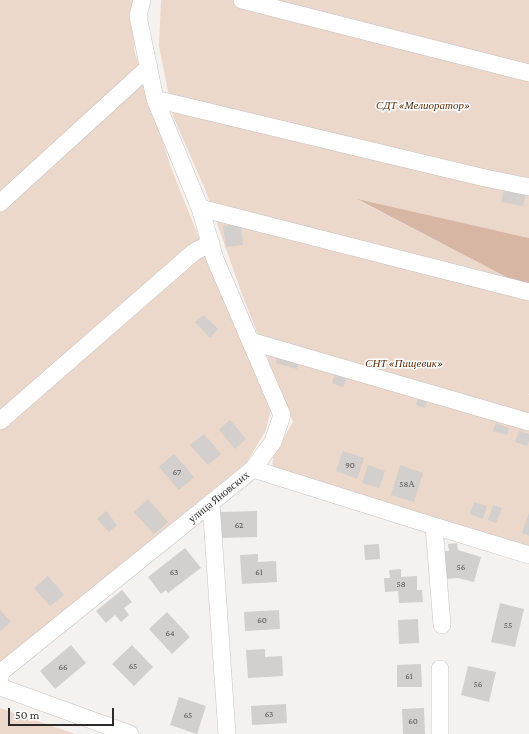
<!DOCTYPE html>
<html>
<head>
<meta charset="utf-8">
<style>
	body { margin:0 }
	#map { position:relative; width:529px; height:734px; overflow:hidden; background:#f5f1ee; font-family:"Crimson Pro",serif }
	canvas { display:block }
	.scale { position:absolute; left:8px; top:708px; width:106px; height:18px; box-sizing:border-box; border:2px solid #2d2b2a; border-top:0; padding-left:5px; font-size:12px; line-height:14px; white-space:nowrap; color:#2d2b2a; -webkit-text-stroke:3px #fff; paint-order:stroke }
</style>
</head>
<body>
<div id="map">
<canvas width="529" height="734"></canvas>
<div class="scale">50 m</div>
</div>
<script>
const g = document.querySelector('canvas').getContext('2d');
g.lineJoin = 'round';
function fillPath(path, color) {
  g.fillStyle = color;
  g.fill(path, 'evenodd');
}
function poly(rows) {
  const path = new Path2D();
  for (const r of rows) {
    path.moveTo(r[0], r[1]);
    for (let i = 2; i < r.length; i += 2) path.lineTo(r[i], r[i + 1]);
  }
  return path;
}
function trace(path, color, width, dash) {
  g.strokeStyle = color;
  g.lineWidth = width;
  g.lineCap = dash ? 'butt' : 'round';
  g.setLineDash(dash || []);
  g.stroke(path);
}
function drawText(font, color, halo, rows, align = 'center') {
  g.font = font + ' "Crimson Pro",serif';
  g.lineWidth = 3;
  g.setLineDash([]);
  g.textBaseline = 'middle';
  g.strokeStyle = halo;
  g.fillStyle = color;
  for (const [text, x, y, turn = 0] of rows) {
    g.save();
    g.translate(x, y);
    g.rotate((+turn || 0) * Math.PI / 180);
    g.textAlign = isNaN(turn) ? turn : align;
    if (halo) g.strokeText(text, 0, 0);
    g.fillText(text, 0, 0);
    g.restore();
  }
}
fillPath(poly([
	[0,0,138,0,134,50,171,168,207,258,271,409,266,430,247,462,0,662],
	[161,0,529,0,529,238,358,200,529,289,529,394,528,395,529,395,529,546,272,471,273,457,293,422,243,297,205,189,173,116,159,46],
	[0,708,75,734,0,734]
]), '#ecd7cb');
fillPath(poly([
	[357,199,529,238,529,289]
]), '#d7b7a4');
fillPath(poly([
	[516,187,527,190,523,206,501,202,504,191,515,193],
	[241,224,243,245,226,247,223,226],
	[204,315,218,329,210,338,195,322],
	[278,353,299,359,297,369,276,363],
	[336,370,348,374,343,387,332,383],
	[419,396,428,399,425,408,416,405],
	[230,420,246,439,235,449,219,430],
	[496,423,509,428,507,435,493,431],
	[519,431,529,434,529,441,527,446,515,442],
	[204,434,221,454,208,465,190,445],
	[343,451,364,458,357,479,336,471],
	[174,454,194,477,179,490,159,467],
	[368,465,385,471,379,488,362,483],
	[400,465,423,473,414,502,391,495],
	[148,499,168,522,154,534,134,512],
	[474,502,487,506,483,519,470,514],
	[493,505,502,508,496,523,488,520],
	[106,511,117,525,109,532,97,519],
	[257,511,257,537,220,538,220,512],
	[529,513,529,536,522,533],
	[457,543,458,550,481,557,474,582,458,578,444,579,442,551,449,551,448,544],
	[379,544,380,559,365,560,364,545],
	[185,548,201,568,168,593,166,590,161,594,148,577],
	[258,554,258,562,276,561,277,582,242,584,240,555],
	[401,569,401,577,417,576,417,590,422,590,423,602,399,603,398,591,385,592,384,578,390,578,389,570],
	[48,576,64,595,50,606,34,588],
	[122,590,132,602,124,608,129,615,121,622,115,615,106,623,96,611],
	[500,603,524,609,515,647,491,642],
	[0,610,11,622,0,631],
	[279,610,280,629,245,631,244,612],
	[167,612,190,637,172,654,149,629],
	[418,619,419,643,399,644,398,620],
	[71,645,86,663,55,689,40,671],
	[132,645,153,667,134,686,112,664],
	[265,649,265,657,282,656,283,676,248,678,246,650],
	[421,664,422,687,397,687,397,665],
	[468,666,496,672,489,702,461,695],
	[179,697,206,706,197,734,170,725],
	[286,704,287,723,252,725,251,706],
	[424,708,425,734,403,734,402,709]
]), '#d2cfcc');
const minor = poly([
	[142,0,138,16,155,99,200,208,215,259,282,415,273,442,253,469],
	[242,0,529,73],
	[155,99,485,178,529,187],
	[0,203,149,67],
	[200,208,529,292],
	[250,341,529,422],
	[0,421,194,252,211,243],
	[211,503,227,734],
	[434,526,442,625],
	[0,678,1,672,253,469,434,526,529,555],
	[0,687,130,734],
	[440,734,440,669]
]);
trace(minor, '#c7c3c1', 18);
trace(minor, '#fff', 17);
drawText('9px', '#565452', null, [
	["90",350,465],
	["67",177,472],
	["58А",407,484],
	["62",239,525],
	["56",461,567],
	["63",174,572],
	["61",259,572],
	["58",401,584],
	["60",262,620],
	["55",508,625],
	["64",170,633],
	["65",133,666],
	["66",63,667],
	["61",409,676],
	["56",478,684],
	["63",269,714],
	["65",188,715],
	["60",413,721]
]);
drawText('italic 11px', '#582e0f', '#fff', [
	["СДТ «Мелиоратор»",423,106],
	["СНТ «Пищевик»",404,364]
]);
drawText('11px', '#2d2b2a', '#fff', [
	["улица Яновских",219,497,-39]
]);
</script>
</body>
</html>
